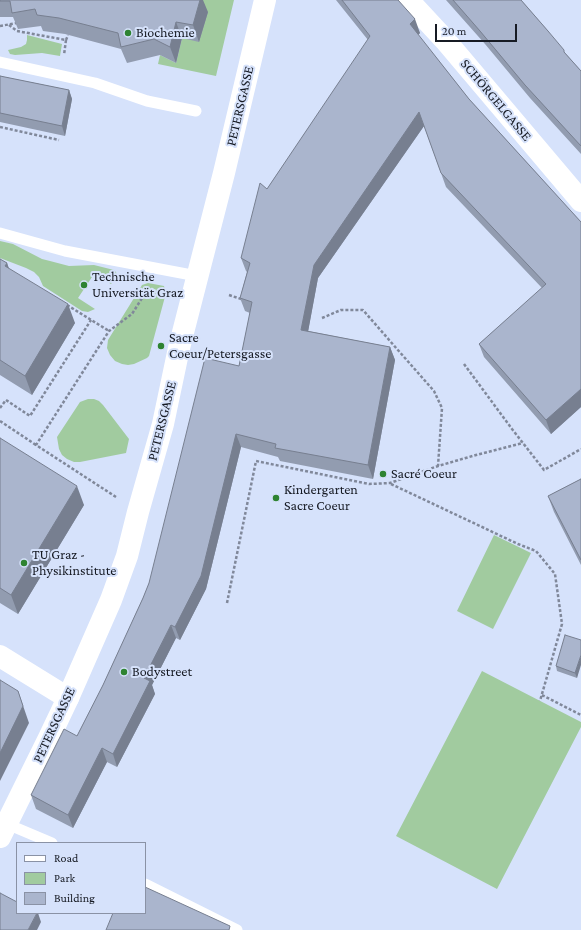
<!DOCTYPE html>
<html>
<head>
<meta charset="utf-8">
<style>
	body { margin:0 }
	#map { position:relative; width:581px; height:930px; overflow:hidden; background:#d6e2fb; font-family:"Crimson Pro",serif }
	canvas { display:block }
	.legend { position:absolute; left:16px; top:842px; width:130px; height:72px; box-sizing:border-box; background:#d6e2fb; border:1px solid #8a92a5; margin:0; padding:5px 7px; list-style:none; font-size:12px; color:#171b24 }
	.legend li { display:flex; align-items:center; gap:8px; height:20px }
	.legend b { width:20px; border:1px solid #8a92a5 }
	.scale { position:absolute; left:435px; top:24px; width:82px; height:18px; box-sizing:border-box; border:2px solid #171b24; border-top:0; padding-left:5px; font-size:12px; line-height:14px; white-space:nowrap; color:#171b24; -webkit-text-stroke:3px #d6e2fb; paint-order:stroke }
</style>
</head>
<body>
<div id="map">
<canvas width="581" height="930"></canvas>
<ul class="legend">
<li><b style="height:5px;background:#fff"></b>Road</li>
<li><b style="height:11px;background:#a1cb9f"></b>Park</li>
<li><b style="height:11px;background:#aab5cd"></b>Building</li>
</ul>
<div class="scale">20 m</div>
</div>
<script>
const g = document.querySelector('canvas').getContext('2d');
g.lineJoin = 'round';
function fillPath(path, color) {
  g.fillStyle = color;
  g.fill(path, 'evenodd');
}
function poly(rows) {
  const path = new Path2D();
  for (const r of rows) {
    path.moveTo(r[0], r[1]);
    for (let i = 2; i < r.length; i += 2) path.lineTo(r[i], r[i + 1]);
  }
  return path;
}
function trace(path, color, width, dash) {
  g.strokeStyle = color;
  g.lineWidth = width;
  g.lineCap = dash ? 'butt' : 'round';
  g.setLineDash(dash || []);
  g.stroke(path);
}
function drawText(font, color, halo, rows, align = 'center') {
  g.font = font + ' "Crimson Pro",serif';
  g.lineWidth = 4;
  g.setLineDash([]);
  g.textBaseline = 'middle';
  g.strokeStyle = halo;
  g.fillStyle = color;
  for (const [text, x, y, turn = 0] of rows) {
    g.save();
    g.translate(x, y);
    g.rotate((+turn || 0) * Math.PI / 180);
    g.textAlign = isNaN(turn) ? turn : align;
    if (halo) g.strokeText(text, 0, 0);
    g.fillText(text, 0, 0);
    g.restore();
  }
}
fillPath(poly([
	[189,0,234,0,216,76,158,64,160,55,176,63,182,38,199,41],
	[27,35,62,44,60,56,42,53,15,55,10,54,8,50,21,47,26,44,27,40],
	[0,241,13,244,42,259,50,261,69,266,94,265,114,270,116,272,117,276,111,284,94,274,78,298,95,309,88,312,82,311,43,286,39,277,34,272,26,268,0,258],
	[148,283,164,286,166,293,149,356,147,358,134,364,128,365,122,364,115,361,110,355,107,348,108,340,139,290,142,285],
	[88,399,94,399,99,401,103,405,129,439,126,453,80,462,74,462,67,459,62,455,59,449,57,437,80,402],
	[494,535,531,553,493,629,457,611],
	[482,671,581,722,581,727,497,889,396,836]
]), '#a1cb9f');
trace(poly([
	[9,25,17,31,66,40,64,55],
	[0,26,17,23],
	[66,40,68,35],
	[0,127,59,140],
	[229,295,244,300],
	[67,305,109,331],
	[322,318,341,310,363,310,390,341,434,391,442,408,438,466],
	[464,364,512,429,544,470,581,449],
	[0,408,6,400,30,416,91,320],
	[0,421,36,445],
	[391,484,518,544,536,551,555,574,562,624,540,701],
	[116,497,36,445,109,331,132,314,149,287],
	[227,603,256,461,369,484,390,483,438,466,476,455,523,443],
	[542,695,581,715]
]), '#80889a', 2.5, [3, 2]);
trace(poly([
	[0,62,95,83,147,101,196,111],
	[0,233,65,251,197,276],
	[7,824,52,843],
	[145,884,237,930]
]), '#fff', 11);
trace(poly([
	[408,0,445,40,581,201]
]), '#fff', 22);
trace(poly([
	[0,656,68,698]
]), '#fff', 22);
trace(poly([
	[0,837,49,738,68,698,111,600,127,556,138,512,163,424,179,348,224,173,265,0]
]), '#fff', 22);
fillPath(poly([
	[0,0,208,12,199,42,182,38,176,63,160,55,127,63,121,49,65,34,43,31,41,26,18,29,13,17,0,17],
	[336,0,398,0,420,33,418,35,469,99,581,222,581,407,551,434,484,357,479,344,542,288,446,187,424,126,318,278,308,331,390,347,395,360,373,479,280,461,278,457,241,447,206,589,180,640,176,638,152,685,155,694,117,767,107,762,73,828,36,809,31,795,77,736,103,685,143,598,239,366,250,313,245,311,240,298,247,272,246,271,241,258,267,189,368,40],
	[446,0,521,0,548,31,549,33,566,54,581,71,581,154,530,98,485,44],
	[0,76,69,90,72,99,65,136,0,122],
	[0,259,7,263,9,269,75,323,32,395,0,375],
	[0,438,84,505,18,614,0,603],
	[581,479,581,565,554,512,548,496],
	[581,640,577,678,557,671,556,666]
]), '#929cb0');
fillPath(poly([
	[200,0,203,0,208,12,199,42,193,25],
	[415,19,420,33,415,38,410,24],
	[176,22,182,38,176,63,170,47],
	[69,90,72,99,65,136,62,126],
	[419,112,424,126,318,278,306,343,301,330,314,265],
	[7,263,14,283,5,266],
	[68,304,75,323,32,395,25,376],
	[390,347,395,360,373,479,368,465],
	[581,389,581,407,551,434,546,420],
	[236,434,241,447,206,589,180,640,175,627],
	[77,486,84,505,18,614,11,595],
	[171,625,176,638,152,685,155,694,117,767,113,754,144,678],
	[581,655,581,665,577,678,575,673],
	[18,691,29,723,0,781,0,753],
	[102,748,107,762,73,828,68,815],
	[37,913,38,913,41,922,37,930,28,930]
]), '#777f90');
const building = poly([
	[0,0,200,0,193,25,176,22,170,47,154,39,121,47,118,33,59,18,37,15,35,9,12,13,10,1,0,1,0,0],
	[342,0,398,0,415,19,410,24,469,99,581,222,581,389,546,420,479,344,546,284,441,173,419,112,314,265,301,330,390,347,368,465,275,448,276,444,236,434,201,576,175,627,171,625,144,678,150,681,113,754,102,748,68,815,31,795,64,729,77,736,103,685,143,598,149,583,205,358,239,366,252,302,240,298,250,263,241,258,260,183,267,189,370,36,342,0],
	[453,0,521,0,548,31,564,50,564,52,581,71,581,146,525,85,480,31,453,0],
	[0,76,69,90,62,126,0,113,0,76],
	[0,259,7,263,5,266,68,304,25,376,0,360,0,259],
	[0,438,77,486,11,595,0,588,0,438],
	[581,479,581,560,548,496,581,479],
	[565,635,581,640,581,655,575,673,556,666,565,635],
	[0,680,18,691,23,706,0,753,0,680],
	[145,887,230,926,229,930,106,930,113,913,145,913,145,887],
	[0,893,17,902,17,913,37,913,28,930,0,930,0,893]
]);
fillPath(building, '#aab5cd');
trace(building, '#777f90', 1);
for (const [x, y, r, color] of [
	[128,33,4,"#2e8331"],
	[84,285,4,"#2e8331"],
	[161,346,4,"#2e8331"],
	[383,474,4,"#2e8331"],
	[276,498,4,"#2e8331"],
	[24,563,4,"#2e8331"],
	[124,672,4,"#2e8331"]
]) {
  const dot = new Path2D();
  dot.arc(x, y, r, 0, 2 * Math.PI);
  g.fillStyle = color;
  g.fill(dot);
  trace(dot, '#d6e2fb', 1.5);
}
drawText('14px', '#171b24', '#d6e2fb', [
	["Biochemie",136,33],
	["Technische",92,277],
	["Universität Graz",92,293],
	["Sacre",169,338],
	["Coeur/Petersgasse",169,354],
	["Sacré Coeur",391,474],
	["Kindergarten",284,490],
	["Sacre Coeur",284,506],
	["TU Graz -",32,555],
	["Physikinstitute",32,571],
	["Bodystreet",132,672]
], 'left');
drawText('14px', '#171b24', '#d6e2fb', [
	["SCHÖRGELGASSE",496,100,50],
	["PETERSGASSE",240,106,-77],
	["PETERSGASSE",162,421,-76],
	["PETERSGASSE",54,725,-65]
]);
</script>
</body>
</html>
